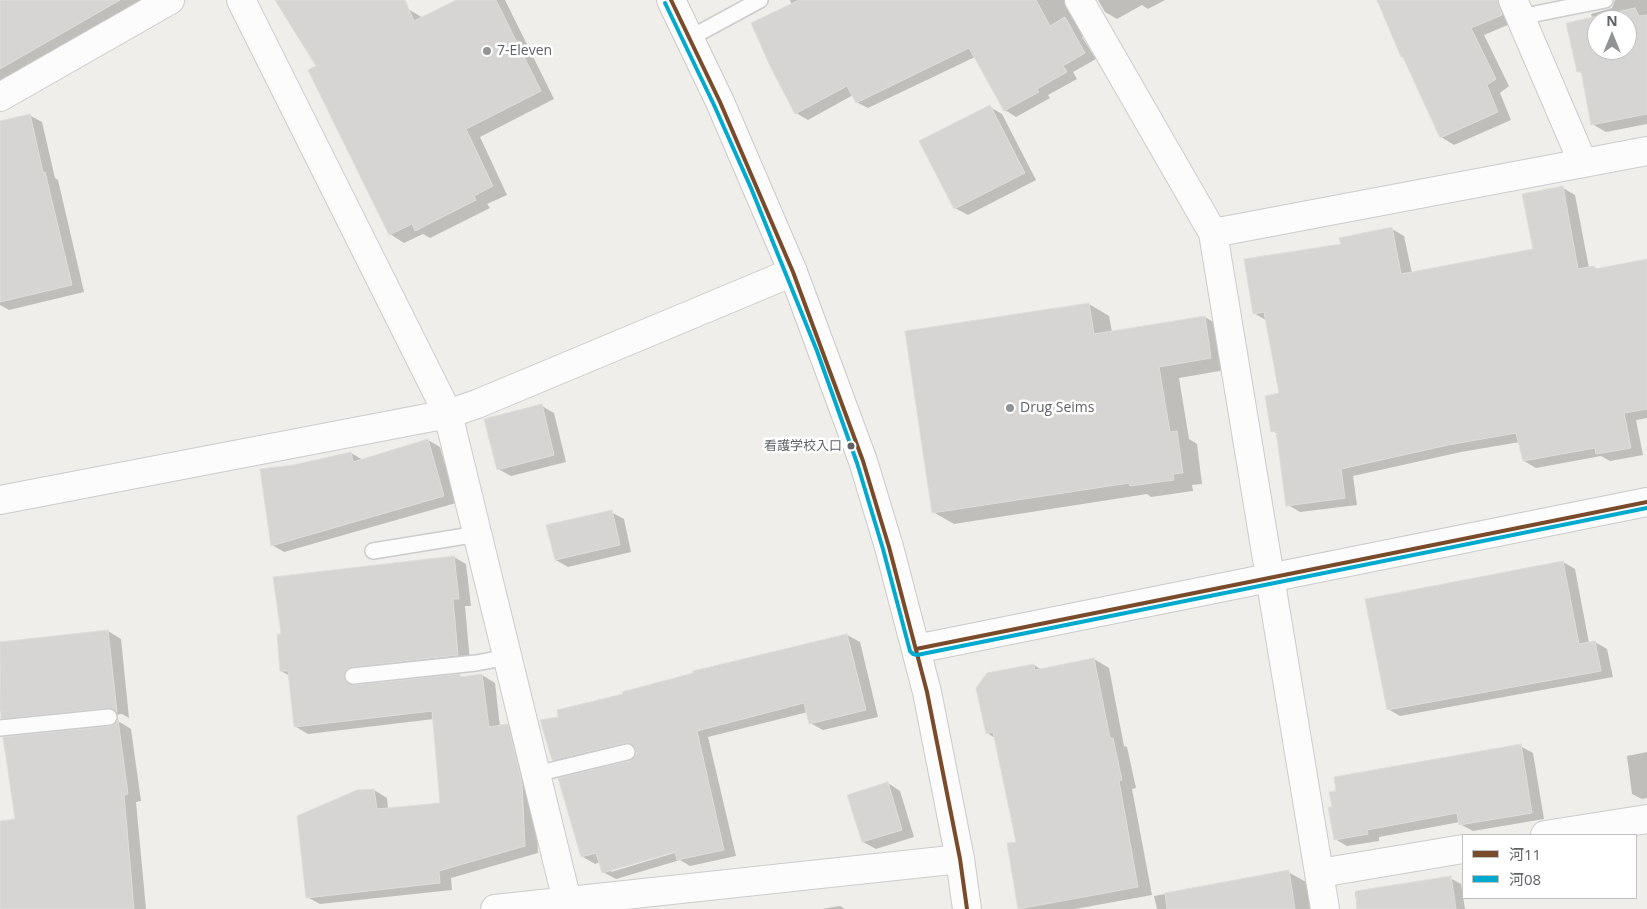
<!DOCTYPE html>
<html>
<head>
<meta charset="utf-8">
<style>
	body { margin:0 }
	#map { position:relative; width:1647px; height:909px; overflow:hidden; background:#efeeea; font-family:"Open Sans","Noto Sans JP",sans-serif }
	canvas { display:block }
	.legend { position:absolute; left:1462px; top:834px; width:175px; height:65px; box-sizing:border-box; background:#fff; border:1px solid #bfc1c3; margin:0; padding:6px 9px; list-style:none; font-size:15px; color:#5f6368 }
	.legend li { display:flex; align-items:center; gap:10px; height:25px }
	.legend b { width:25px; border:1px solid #bfc1c3 }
	.north { position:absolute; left:1587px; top:10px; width:50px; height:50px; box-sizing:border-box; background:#fff; border:1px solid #bfc1c3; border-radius:50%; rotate:0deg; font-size:14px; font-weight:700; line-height:20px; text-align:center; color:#5f6368 }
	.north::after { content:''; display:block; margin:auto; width:18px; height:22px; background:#919496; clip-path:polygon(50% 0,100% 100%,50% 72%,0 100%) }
</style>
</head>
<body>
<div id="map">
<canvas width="1647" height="909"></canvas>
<ul class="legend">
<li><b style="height:6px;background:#7a4b2a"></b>河11</li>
<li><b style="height:6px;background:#00a9ce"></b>河08</li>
</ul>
<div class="north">N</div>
</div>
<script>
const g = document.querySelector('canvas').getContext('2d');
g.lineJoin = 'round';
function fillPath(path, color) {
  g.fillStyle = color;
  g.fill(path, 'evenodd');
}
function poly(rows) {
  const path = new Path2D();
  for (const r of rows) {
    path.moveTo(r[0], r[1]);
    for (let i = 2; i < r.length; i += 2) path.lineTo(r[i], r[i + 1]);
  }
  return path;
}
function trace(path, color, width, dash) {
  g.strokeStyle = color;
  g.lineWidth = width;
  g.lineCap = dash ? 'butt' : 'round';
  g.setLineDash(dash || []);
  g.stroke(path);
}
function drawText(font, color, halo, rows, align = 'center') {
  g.font = font + ' "Open Sans","Noto Sans JP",sans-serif';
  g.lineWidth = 5;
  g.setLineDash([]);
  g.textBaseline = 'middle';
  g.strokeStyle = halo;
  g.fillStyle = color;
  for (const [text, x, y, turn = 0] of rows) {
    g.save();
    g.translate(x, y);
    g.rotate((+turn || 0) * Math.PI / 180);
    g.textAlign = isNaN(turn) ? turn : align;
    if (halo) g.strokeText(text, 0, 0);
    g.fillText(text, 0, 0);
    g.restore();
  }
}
fillPath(poly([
	[0,0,153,0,0,91],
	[459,0,505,0,554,99,480,137,507,195,487,204,490,208,430,238,423,234,404,243,390,234,408,9,423,18],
	[790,0,1076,0,1087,34,1082,37,1096,59,1073,72,1077,79,1048,95,1050,98,1016,117,1005,110,975,57,868,108,856,102,853,95,808,120,796,113,771,65,792,5],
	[1098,0,1165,0,1148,9,1142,5,1117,19,1105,12],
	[1378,0,1500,0,1510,24,1484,35,1509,86,1500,93,1511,120,1454,145,1441,137],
	[1615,0,1647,0,1647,124,1606,132,1592,124,1583,74,1578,71,1592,18,1591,14,1612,8],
	[1597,20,1627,20,1627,50,1597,50],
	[990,107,1002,114,1036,180,968,215,955,208],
	[29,115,42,122,55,178,58,180,84,292,9,310,0,305,0,122],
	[1563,188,1575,195,1589,268,1594,267,1598,269,1647,260,1647,418,1636,420,1643,455,1610,461,1601,456,1536,468,1524,461,1520,442,1461,452,1353,476,1357,505,1300,512,1288,505,1278,434,1272,431,1280,394,1267,321,1254,313,1342,245,1392,229,1404,236,1412,273,1534,250],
	[1089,304,1109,316,1112,332,1205,317,1225,329,1231,369,1179,378,1189,439,1197,444,1202,484,1192,485,1193,491,1151,497,1147,494,954,524,933,512,906,332],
	[542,406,554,413,566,462,511,476,498,469],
	[428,440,440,447,456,503,284,552,272,545,293,467,351,453,363,460],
	[611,512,624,519,631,552,568,567,556,560],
	[454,557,466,564,471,606,465,606,470,662,357,679,356,686,459,675,464,678,482,675,495,683,500,727,508,726,520,733,535,791,538,853,451,878,452,890,320,904,307,897,374,790,387,798,388,809,441,804,434,719,308,734,296,727,290,676,281,671,282,635],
	[1563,562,1575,569,1589,643,1595,642,1607,649,1613,677,1400,716,1388,709],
	[108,631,121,639,129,718,122,714,15,725,2,718,0,709,0,644,28,639],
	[847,635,860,642,878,717,823,730,810,723,808,712,708,737,736,856,690,866,680,860,616,879,603,872,600,862,595,864,583,857,559,779,630,762,637,756,637,749,620,739,619,741,635,750,566,767,553,760,560,718,625,695],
	[681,849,681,851,611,872,611,869],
	[1094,659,1109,668,1124,746,1127,747,1136,788,1132,789,1152,895,1075,909,1021,909,1020,908,1017,843,995,738,987,733,1034,665,1042,670],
	[118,721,131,729,141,801,136,802,146,909,0,909,0,822,17,820],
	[1520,746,1533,753,1544,819,1473,831,1460,824,1460,822,1379,837,1379,841,1347,846,1335,839],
	[1647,752,1647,798,1642,799,1632,794,1627,756],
	[888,783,900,791,914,837,876,849,863,842,849,796],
	[1288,872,1306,882,1311,909,1157,909,1154,896],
	[1450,878,1461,884,1465,909,1357,909,1355,892],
	[840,906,845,909,822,909]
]), '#0003');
const building = poly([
	[0,0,120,0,0,69,0,0],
	[275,0,405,0,414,21,456,0,496,0,541,91,466,129,493,186,474,196,476,200,415,231,412,224,389,235,308,70,316,66,275,0],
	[799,0,1036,0,1050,26,1065,17,1085,53,1063,66,1067,72,1037,89,1039,92,1004,111,969,48,856,103,847,86,795,114,770,66,751,23,799,0],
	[1377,0,1498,0,1502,15,1471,28,1496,79,1487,85,1498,112,1440,138,1403,57,1401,57,1377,0],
	[1635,8,1639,16,1647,15,1647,114,1591,125,1581,71,1577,72,1566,23,1635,8],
	[1597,20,1627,20,1627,50,1597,50,1597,20],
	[990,105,1025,173,954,209,919,141,990,105],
	[30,114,43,172,45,172,72,285,0,302,0,121,30,114],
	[1563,186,1578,269,1594,266,1595,269,1647,259,1647,409,1624,413,1631,448,1596,454,1595,448,1523,461,1516,433,1448,445,1341,469,1345,498,1286,506,1276,431,1271,432,1265,396,1279,393,1264,312,1253,314,1244,259,1341,244,1339,238,1392,227,1401,274,1533,249,1522,194,1563,186],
	[1089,303,1094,334,1205,316,1211,358,1159,367,1170,432,1177,431,1183,473,1173,474,1174,480,1130,486,1129,483,932,513,905,331,1089,303],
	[542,404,554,455,497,470,484,419,542,404],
	[428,439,444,496,271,546,260,469,293,465,351,452,353,462,428,439],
	[612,510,620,545,555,560,546,525,612,510],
	[454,556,459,599,453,599,458,655,352,667,345,672,344,677,349,684,354,685,460,674,460,677,482,674,489,727,508,724,522,783,525,846,439,871,440,883,306,898,297,816,357,790,374,789,377,809,440,803,432,711,294,727,288,671,280,671,277,634,281,634,273,577,454,556],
	[1563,561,1579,644,1595,641,1601,671,1387,710,1365,599,1563,561],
	[108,630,117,712,113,709,108,708,1,719,0,642,108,630],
	[847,634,866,710,809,724,804,703,697,731,724,850,677,860,675,852,602,873,596,853,581,857,558,778,629,761,636,755,636,749,630,743,625,743,552,760,540,720,558,717,557,710,623,694,622,692,693,673,693,671,847,634],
	[1094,658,1110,738,1113,738,1122,780,1119,781,1138,887,1018,909,1007,843,1016,842,993,732,986,734,976,688,987,673,1034,664,1035,670,1094,658],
	[118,720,128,794,124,795,134,909,0,909,0,821,15,819,3,737,110,726,115,724,118,720],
	[1521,744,1532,813,1459,825,1457,813,1367,830,1368,834,1334,840,1328,807,1332,807,1329,792,1336,791,1334,777,1521,744],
	[888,782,902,830,862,842,847,795,888,782],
	[1289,870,1295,909,1167,909,1165,893,1289,870],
	[1451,876,1456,909,1357,909,1356,891,1451,876]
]);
fillPath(building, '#d6d5d3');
trace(building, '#deddd9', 1);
const lane = poly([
	[1520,17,1605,0],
	[690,38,760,0],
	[373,551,478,534],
	[353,676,476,663,508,657],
	[0,728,109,717],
	[536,774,627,752]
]);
const street = poly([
	[241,0,448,414,569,909],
	[1079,0,1213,233,1325,909],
	[1513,0,1583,163],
	[0,97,170,0],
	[1213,233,1647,151],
	[0,500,448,414,477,404,793,272],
	[1545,835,1647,819],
	[1320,873,1463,849],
	[495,909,960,859]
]);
const secondary = poly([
	[671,0,720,102,793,272,863,461,889,547,927,692,960,859,967,909],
	[916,649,1647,502]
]);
trace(lane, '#cbcccc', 18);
trace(street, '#cbcccc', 30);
trace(secondary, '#cacacb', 30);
trace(lane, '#fdfcfc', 15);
trace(street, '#fdfcfc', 28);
trace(secondary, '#fdfcfc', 28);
trace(poly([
	[671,0,720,102,793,272,863,461,889,547,927,692,960,859,967,909],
	[916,649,1647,502]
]), '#7a4b2a', 4);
trace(poly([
	[665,3,714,105,751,188,817,351,857,463,883,549,910,651,913,654,917,655,1647,508]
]), '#00a9ce', 4);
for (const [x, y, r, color] of [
	[487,51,5,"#919496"],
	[1010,408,5,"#919496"],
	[851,446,4.5,"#5f6368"]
]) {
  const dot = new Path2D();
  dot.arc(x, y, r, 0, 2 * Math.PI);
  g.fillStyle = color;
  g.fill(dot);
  trace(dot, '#fff', 2);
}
drawText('13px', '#5f6368', '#fff', [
	["看護学校入口",842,446]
], 'right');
drawText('14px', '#5f6368', '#fff', [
	["7-Eleven",497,51],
	["Drug Seims",1020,408]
], 'left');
</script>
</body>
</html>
